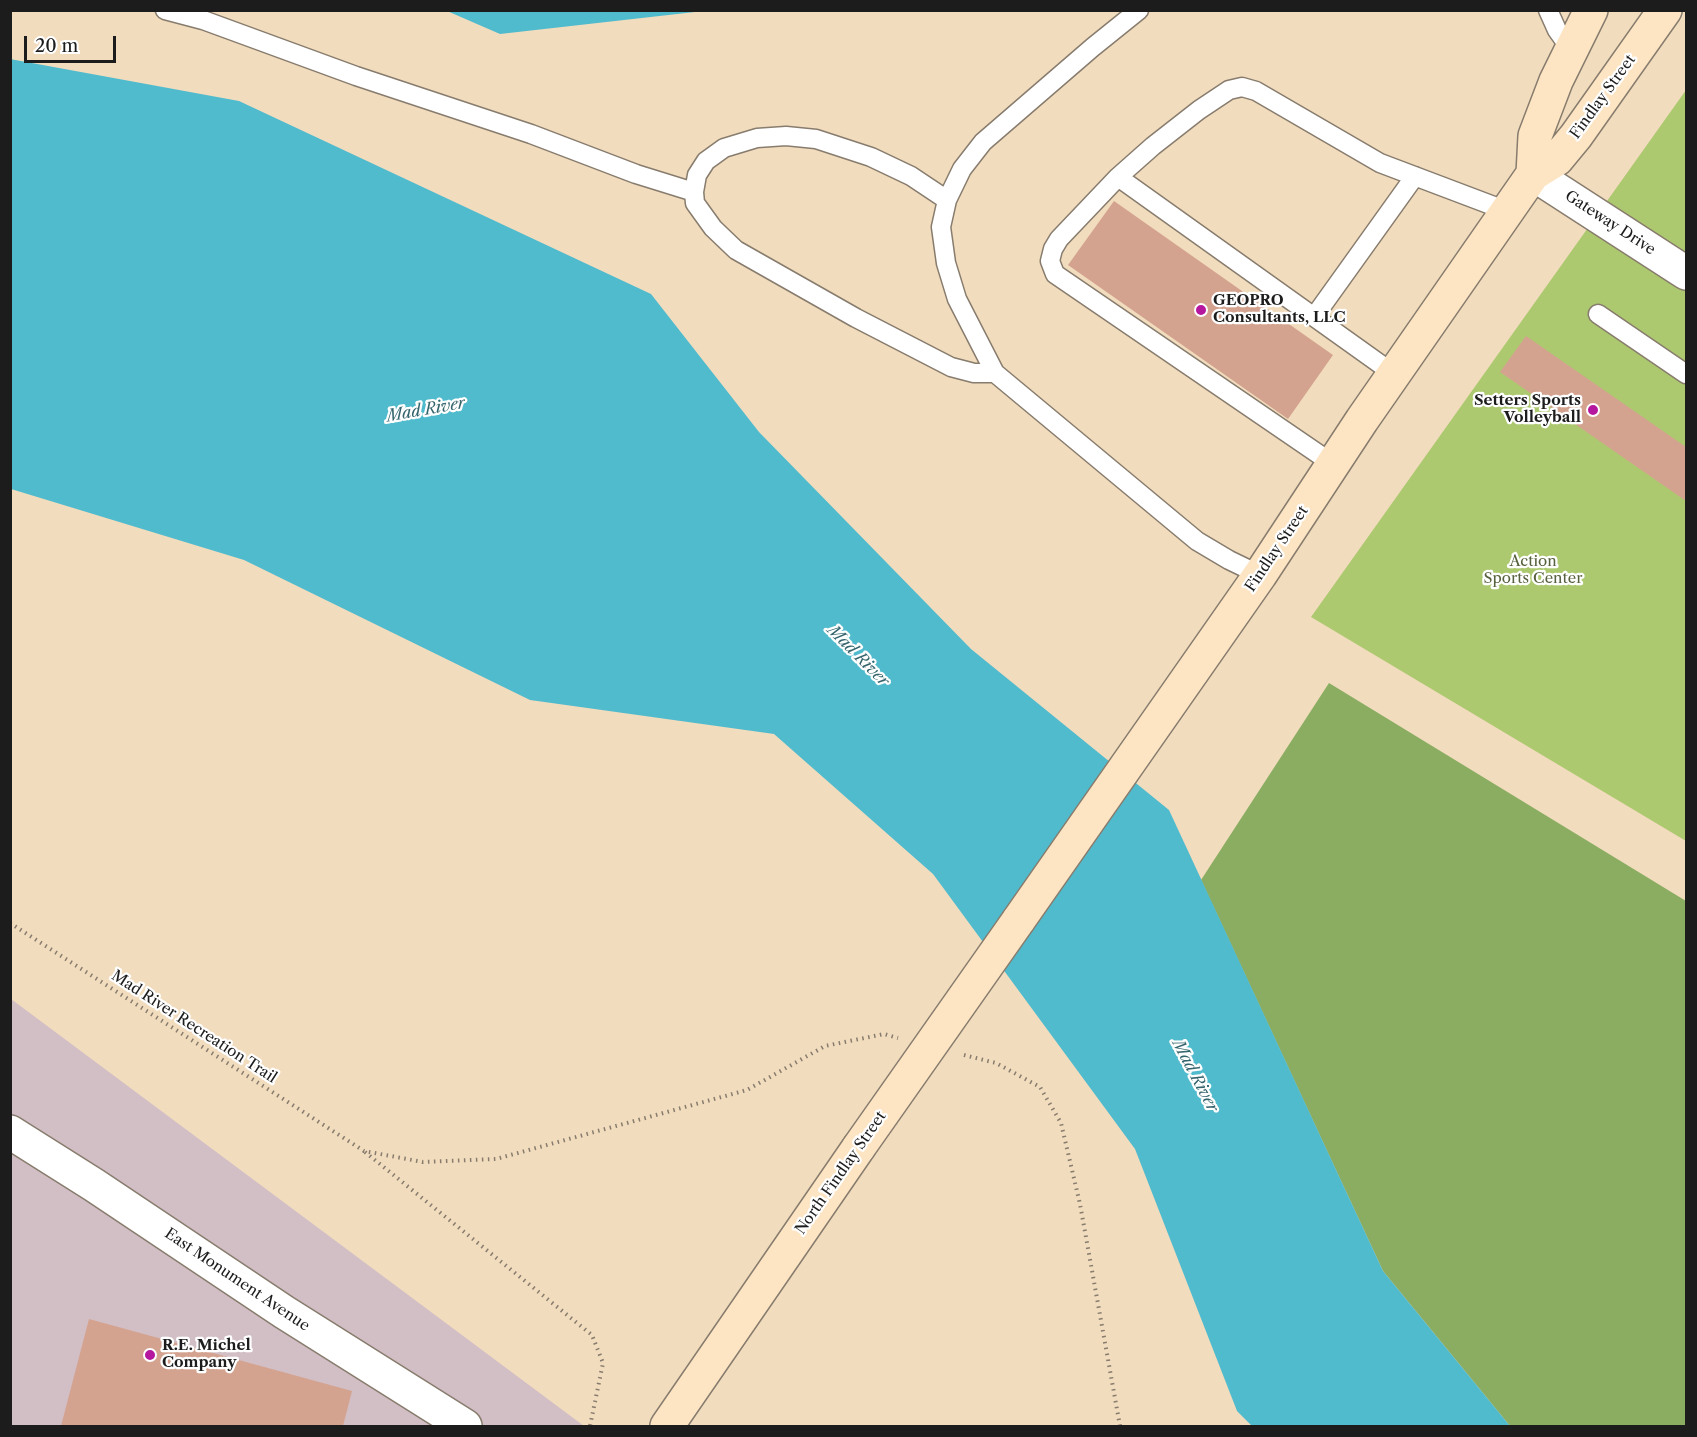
<!DOCTYPE html>
<html>
<head>
<meta charset="utf-8">
<style>
	body { margin:0 }
	#map { position:relative; width:1697px; height:1437px; overflow:hidden; background:#f2dcbe; font-family:"Libre Caslon Text",serif }
	canvas { display:block }
	.frame { position:absolute; inset:0; border:12px solid #1c1c1c; pointer-events:none }
	.scale { position:absolute; left:24px; top:36px; width:92px; height:27px; box-sizing:border-box; border:3px solid #1c1c1c; border-top:0; padding-left:8px; font-size:18px; line-height:21px; white-space:nowrap; color:#1c1c1c; -webkit-text-stroke:4px #fff; paint-order:stroke }
</style>
</head>
<body>
<div id="map">
<canvas width="1697" height="1437"></canvas>
<div class="frame"></div>
<div class="scale">20 m</div>
</div>
<script>
const g = document.querySelector('canvas').getContext('2d');
g.lineJoin = 'round';
function fillPath(path, color) {
  g.fillStyle = color;
  g.fill(path, 'evenodd');
}
function poly(rows) {
  const path = new Path2D();
  for (const r of rows) {
    path.moveTo(r[0], r[1]);
    for (let i = 2; i < r.length; i += 2) path.lineTo(r[i], r[i + 1]);
  }
  return path;
}
function trace(path, color, width, dash) {
  g.strokeStyle = color;
  g.lineWidth = width;
  g.lineCap = dash ? 'butt' : 'round';
  g.setLineDash(dash || []);
  g.stroke(path);
}
function drawText(font, color, halo, rows, align = 'center') {
  g.font = font + ' "Libre Caslon Text",serif';
  g.lineWidth = 4.5;
  g.setLineDash([]);
  g.textBaseline = 'middle';
  g.strokeStyle = halo;
  g.fillStyle = color;
  for (const [text, x, y, turn = 0] of rows) {
    g.save();
    g.translate(x, y);
    g.rotate((+turn || 0) * Math.PI / 180);
    g.textAlign = isNaN(turn) ? turn : align;
    if (halo) g.strokeText(text, 0, 0);
    g.fillText(text, 0, 0);
    g.restore();
  }
}
fillPath(poly([
	[11,999,584,1426,11,1426]
]), '#d2bec5');
fillPath(poly([
	[1686,90,1686,841,1311,617]
]), '#adc970');
fillPath(poly([
	[1329,683,1686,901,1686,1426,1510,1426,1383,1271,1201,880]
]), '#8aad62');
fillPath(poly([
	[447,11,741,11,695,12,500,34],
	[10,59,239,101,651,294,759,432,971,649,1169,810,1383,1271,1510,1426,1252,1426,1237,1411,1135,1149,933,874,774,734,530,700,244,560,11,489]
]), '#51bbce');
fillPath(poly([
	[1114,201,1333,355,1288,419,1068,265],
	[1526,336,1686,447,1686,501,1500,372],
	[89,1319,352,1391,343,1426,61,1426]
]), '#d4a38f');
const lane = poly([
	[165,10,203,20,356,76,531,134,636,174,694,192,695,203,713,228,736,250,856,318,951,367,974,373,995,373],
	[1548,10,1557,30,1572,51],
	[1118,177,1059,239,1053,249,1050,261,1055,274,1333,464],
	[694,192,697,175,706,161,724,148,757,138,786,136,816,139,871,157,911,176,947,200,941,227,946,263,957,299,995,373,1197,541,1229,560,1260,575],
	[947,200,962,169,983,142,1093,47,1139,10],
	[1598,314,1686,374],
	[1314,317,1415,176],
	[1394,374,1118,177,1153,146,1199,110,1229,90,1242,87,1256,91,1380,163,1507,211]
]);
const street = poly([
	[1533,174,1686,273],
	[10,1132,94,1185,284,1312,465,1426]
]);
const secondary = poly([
	[1533,174,1535,136,1556,81,1591,10],
	[1018,921,1260,575,1362,420,1533,174,1557,159,1576,136,1665,10],
	[667,1426,859,1147]
]);
trace(lane, '#877c6d', 21);
trace(street, '#877c6d', 36);
trace(secondary, '#877c6d', 36);
trace(poly([
	[10,923,364,1151,423,1162,496,1159,747,1090,825,1046,884,1034,898,1038],
	[964,1055,996,1063,1040,1087,1061,1123,1080,1204,1120,1426],
	[365,1152,592,1335,603,1363,590,1426]
]), '#877c6d', 4, [1.5, 4.5]);
trace(lane, '#fff', 18);
trace(street, '#fff', 33);
trace(secondary, '#fde5c4', 33);
const secondaryBridge = poly([
	[859,1147,1018,921]
]);
trace(secondaryBridge, '#877c6d', 36, []);
trace(secondaryBridge, '#fde5c4', 33);
for (const [x, y, r, color] of [
	[1201,310,6,"#b5179e"],
	[1593,410,6,"#b5179e"],
	[150,1355,6,"#b5179e"]
]) {
  const dot = new Path2D();
  dot.arc(x, y, r, 0, 2 * Math.PI);
  g.fillStyle = color;
  g.fill(dot);
  trace(dot, '#fff', 2);
}
drawText('15px', '#1c1c1c', '#fff', [
	["Findlay Street",1603,97,-54],
	["Gateway Drive",1610,223,33],
	["Findlay Street",1277,549,-56],
	["Mad River Recreation Trail",194,1027,33],
	["North Findlay Street",841,1173,-55],
	["East Monument Avenue",237,1280,34]
]);
drawText('bold 15px', '#1c1c1c', '#fff', [
	["GEOPRO",1213,301],
	["Consultants, LLC",1213,318],
	["Setters Sports",1581,401,"right"],
	["Volleyball",1581,418,"right"],
	["R.E. Michel",162,1346],
	["Company",162,1363]
], 'left');
drawText('15px', '#56613e', '#fff', [
	["Action",1533,562],
	["Sports Center",1533,579]
]);
drawText('italic 16px', '#34646c', '#fff', [
	["Mad River",426,410,-10],
	["Mad River",858,656,45],
	["Mad River",1195,1076,62]
]);
</script>
</body>
</html>
